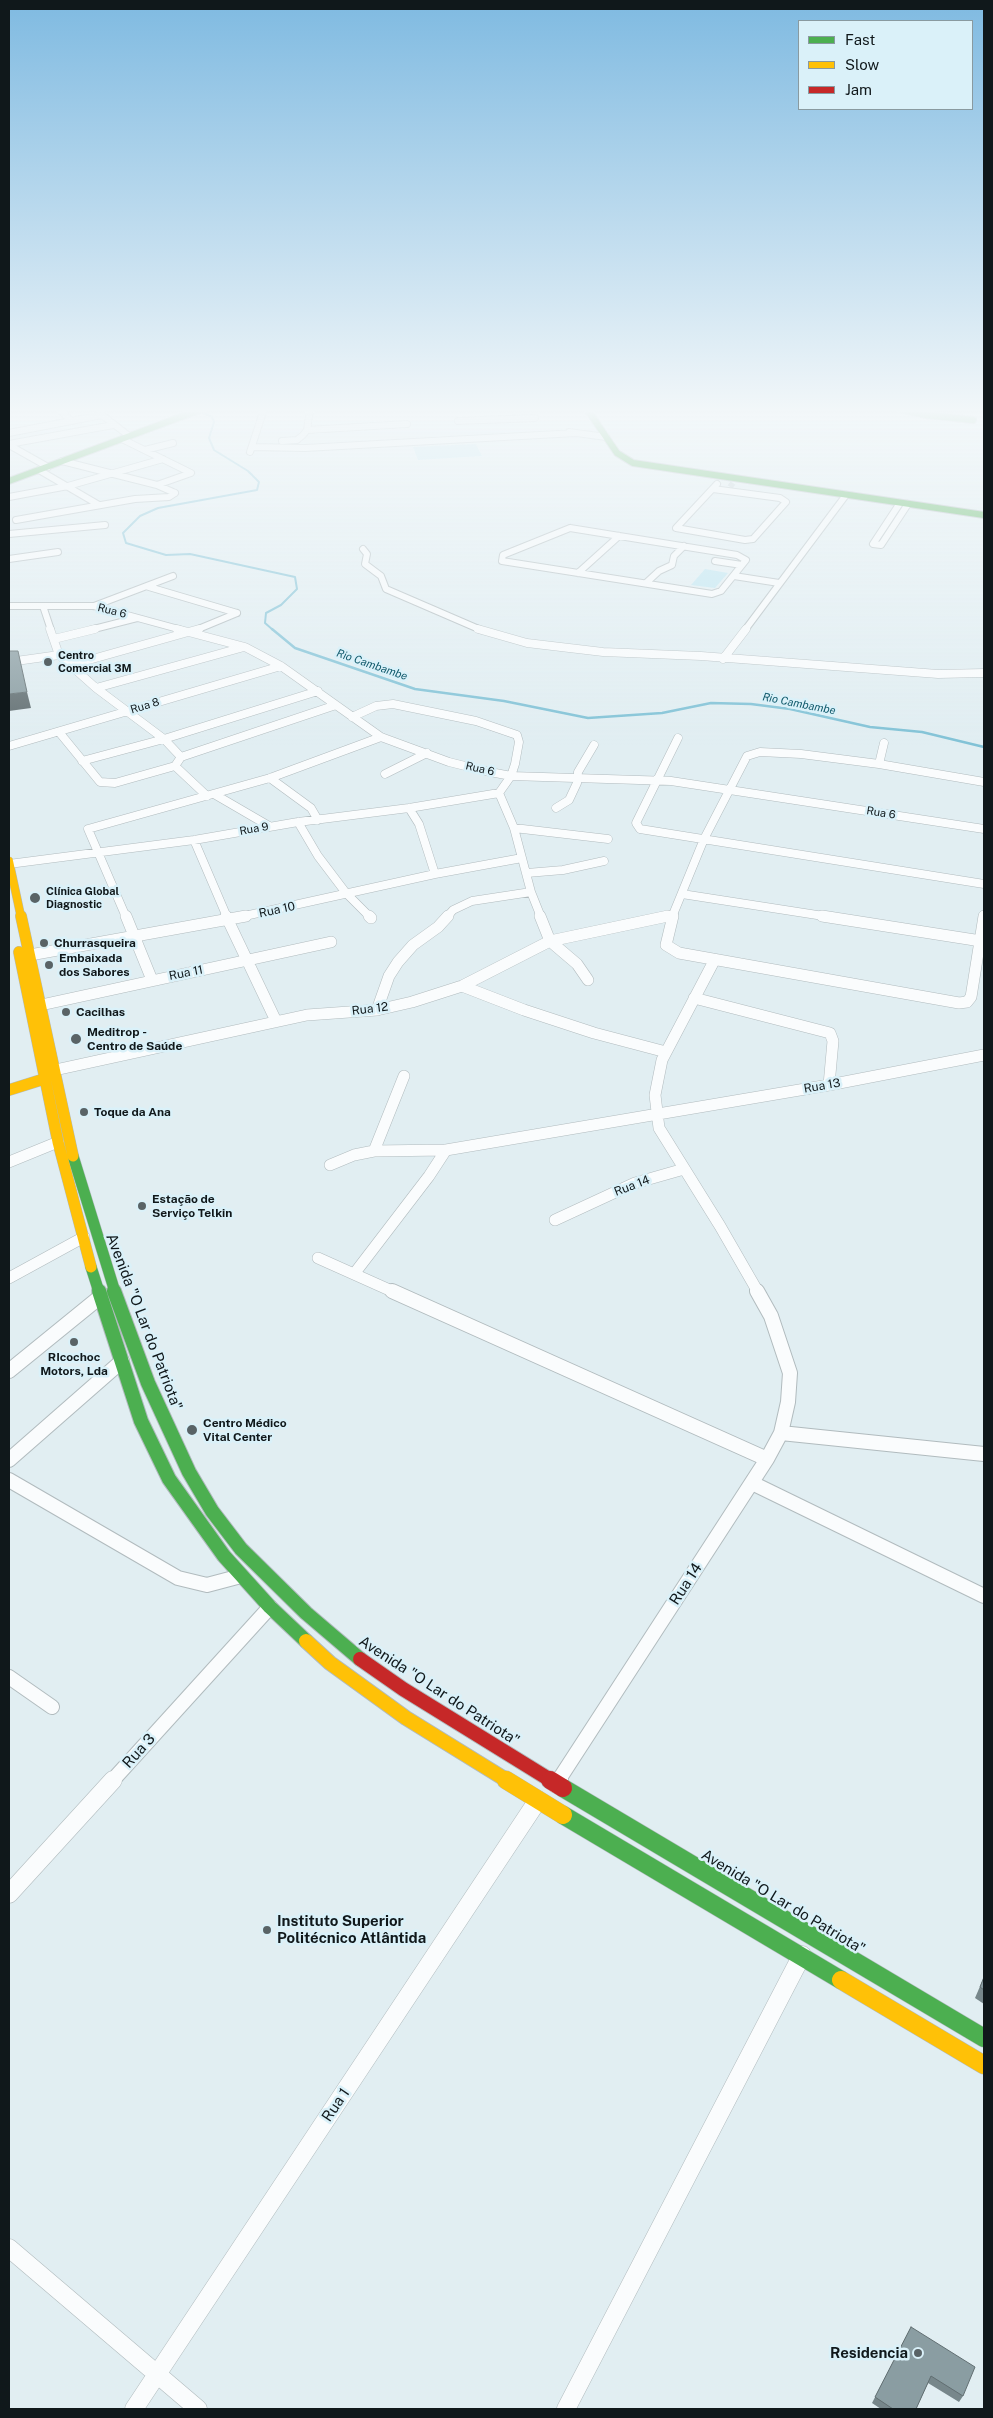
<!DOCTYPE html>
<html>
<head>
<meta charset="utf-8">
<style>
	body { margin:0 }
	#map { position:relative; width:993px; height:2418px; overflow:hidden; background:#e1eef2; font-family:"Public Sans",sans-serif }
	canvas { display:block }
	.frame { position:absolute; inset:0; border:10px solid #10181b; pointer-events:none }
	.legend { position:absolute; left:798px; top:20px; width:175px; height:90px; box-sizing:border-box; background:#daf1f9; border:1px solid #899aa0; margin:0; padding:6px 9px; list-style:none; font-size:15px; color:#10181b }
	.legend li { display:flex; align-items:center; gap:10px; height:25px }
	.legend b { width:25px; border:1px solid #899aa0 }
</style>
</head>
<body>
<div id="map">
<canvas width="993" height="2418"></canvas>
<div class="frame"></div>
<ul class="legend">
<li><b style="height:6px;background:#4caf50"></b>Fast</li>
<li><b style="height:6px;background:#ffc107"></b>Slow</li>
<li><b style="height:6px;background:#c62828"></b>Jam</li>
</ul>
</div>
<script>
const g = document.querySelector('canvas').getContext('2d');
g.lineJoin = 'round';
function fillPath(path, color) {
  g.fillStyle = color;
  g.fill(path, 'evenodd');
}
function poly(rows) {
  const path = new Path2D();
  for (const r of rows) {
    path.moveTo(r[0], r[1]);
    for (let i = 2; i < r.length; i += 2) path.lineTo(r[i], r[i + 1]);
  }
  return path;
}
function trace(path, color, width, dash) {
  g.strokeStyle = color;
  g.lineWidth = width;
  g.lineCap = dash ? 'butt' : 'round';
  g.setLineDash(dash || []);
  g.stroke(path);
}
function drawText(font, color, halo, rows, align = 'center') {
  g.font = font + ' "Public Sans",sans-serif';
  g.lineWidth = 5;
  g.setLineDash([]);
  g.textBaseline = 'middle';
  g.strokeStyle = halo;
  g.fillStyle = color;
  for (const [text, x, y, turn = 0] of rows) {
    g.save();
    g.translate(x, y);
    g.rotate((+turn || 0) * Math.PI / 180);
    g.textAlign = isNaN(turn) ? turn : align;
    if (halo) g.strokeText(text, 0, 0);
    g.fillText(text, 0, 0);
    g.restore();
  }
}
fillPath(poly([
	[476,444,482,456,418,460,413,447],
	[705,569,728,573,715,588,691,585]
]), '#bce5f1');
trace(poly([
	[195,409,212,417,214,422,209,438,214,450,248,471,259,482,257,490,158,508,140,516,123,533,126,543,166,555,190,554,295,577,297,589,281,605,266,613,265,623,273,630]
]), '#81c2d6', 2);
trace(poly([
	[272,629,295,648,415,689,504,701,588,718,662,713,711,703,751,704,790,709,870,727,922,732,984,747]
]), '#81c2d6', 2.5);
trace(poly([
	[730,487,733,483]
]), '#c2ced2', 6, [6, 3]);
const streetFar4 = poly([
	[59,409,70,420],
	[458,421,535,418],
	[307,430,407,424],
	[569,432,606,437],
	[9,433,102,415,129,436],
	[124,440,191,473,157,485],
	[282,441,297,440,303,435,307,430,310,409],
	[9,444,113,425],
	[9,445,48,467],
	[252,447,305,448,576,433],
	[145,450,173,443],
	[250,452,264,409],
	[62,461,157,485,175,493],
	[39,470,99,505],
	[713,489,780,498,786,502,753,539,745,540,676,528,717,484],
	[9,497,68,486,163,459],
	[900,503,873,544,881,545,908,504],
	[16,520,135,499,169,497,175,493],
	[570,528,737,555,746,560,721,591,712,594,502,561,503,555,570,528],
	[9,534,105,525],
	[363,549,367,554,365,564,381,576,386,589,481,630],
	[9,559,58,552],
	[715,561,742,565],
	[578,573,619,536],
	[734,576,779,583],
	[646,583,659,571,672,565,674,556,684,546],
	[149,587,237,613],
	[9,606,94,606,182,630],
	[43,606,51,630],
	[94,606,173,576],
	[90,630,137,618],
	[196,630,237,613],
	[745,630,846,495]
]);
const streetFar3 = poly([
	[50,629,59,655,96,688,164,739,181,757],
	[177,629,245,647,281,666,381,737,449,762,485,771,511,776,671,781,984,829],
	[478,629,527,643,603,652,701,656,938,674,984,673],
	[54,639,95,629],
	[723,659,746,629],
	[9,662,59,655],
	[71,665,199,629],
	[96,688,244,647],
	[352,717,376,706,393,704,476,721,517,735,519,742,515,764,511,776,499,793,514,828,531,892,541,917],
	[59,732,100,782,115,783,175,766,181,757,336,705],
	[678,738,636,823,640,829,984,884],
	[9,746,281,666],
	[82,761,164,739,318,691],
	[879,764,884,743],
	[175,766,207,796],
	[385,774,427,753],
	[270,778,311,808,318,820],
	[214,794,269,826],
	[409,808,419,824,435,874],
	[556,808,569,800,577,783,578,772,594,745],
	[298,822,318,856,346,893,370,917],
	[514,828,608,839],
	[194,840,227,917],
	[9,864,194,840,298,822,409,808,499,793],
	[527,873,563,870,604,861],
	[682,894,830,917],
	[126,917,88,829,270,778,381,737],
	[240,917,435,874,522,858],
	[447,917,453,910,472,901,531,892],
	[662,917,673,915],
	[672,917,704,839,747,756,760,752,801,754,879,764,984,782],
	[984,917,984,915]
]);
const streetFar2 = poly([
	[126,916,152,980],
	[226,916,276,1021],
	[369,916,371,918],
	[540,916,550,941,577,964,588,980],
	[673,916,666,945,679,953,959,1003,967,1002,971,997,984,916],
	[822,916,981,941],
	[30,955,246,916],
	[714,961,662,1060,655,1095,659,1128,720,1226,758,1292],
	[462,986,524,1010,594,1033,666,1052],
	[694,998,830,1033,833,1041,829,1085],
	[41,1005,331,942],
	[377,1010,389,976,398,962,413,945,438,927,448,916],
	[55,1070,307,1015,377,1010,412,1002,462,986,550,941,668,916],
	[374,1151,404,1076],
	[9,1162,58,1142],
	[330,1165,354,1155,374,1151,446,1150,829,1085,984,1055],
	[555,1220,635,1183,684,1169],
	[318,1258,394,1292],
	[354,1274,429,1176,446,1150],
	[9,1278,84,1237]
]);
const streetFar1 = poly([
	[392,1291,767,1459],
	[9,1371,100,1297],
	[781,1433,984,1454],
	[9,1460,122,1361],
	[9,1480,178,1578,207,1585,241,1576],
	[752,1483,984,1596],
	[9,1677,52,1707],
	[112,1781,270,1607],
	[558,1781,767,1459,781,1433,788,1402,790,1373,771,1316,757,1291]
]);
const street = poly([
	[556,1784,559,1780],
	[9,1894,113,1780],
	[9,2248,198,2409],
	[134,2409,538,1800],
	[566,2409,802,1955]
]);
const fastFar3 = poly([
	[587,409,617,453,633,463,984,515],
	[901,409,926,415,973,420],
	[9,481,202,409]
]);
const fastFar2 = poly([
	[73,1156,115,1292],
	[91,1267,99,1292]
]);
const fastFar1 = poly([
	[99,1291,141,1421,169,1479,224,1556,270,1607,306,1641],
	[114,1291,148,1383,189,1472,212,1511,241,1549,306,1613,360,1659]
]);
const fast = poly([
	[563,1788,984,2038],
	[563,1815,841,1980]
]);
const slowFar3 = poly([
	[9,861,21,917]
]);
const slowFar2 = poly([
	[21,916,73,1156],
	[19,952,58,1142,91,1267],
	[9,1090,44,1079]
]);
const slowFar1 = poly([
	[306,1641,330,1663,406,1718,508,1781]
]);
const slow = poly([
	[506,1780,563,1815],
	[841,1980,984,2065]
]);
const jamFar1 = poly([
	[360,1659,403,1689,552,1781]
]);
const jam = poly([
	[550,1780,563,1788]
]);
trace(streetFar4, '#b1bbbe', 8);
trace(streetFar3, '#b1bbbe', 9);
trace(streetFar2, '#b1bbbe', 12);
trace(streetFar1, '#b1bbbe', 16);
trace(street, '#b1bbbe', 19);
trace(fastFar3, '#b1bbbe', 8);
trace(fastFar2, '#b1bbbe', 12);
trace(fastFar1, '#b1bbbe', 16);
trace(fast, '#b1bbbe', 19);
trace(slowFar3, '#b1bbbe', 9);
trace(slowFar2, '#b1bbbe', 12);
trace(slowFar1, '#b1bbbe', 16);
trace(slow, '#b1bbbe', 19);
trace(jamFar1, '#b1bbbe', 16);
trace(jam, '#b1bbbe', 19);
trace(streetFar4, '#fafcfd', 6);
trace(streetFar3, '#fafcfd', 8);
trace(streetFar2, '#fafcfd', 11);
trace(streetFar1, '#fafcfd', 14);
trace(street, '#fafcfd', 18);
trace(fastFar3, '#4caf50', 6);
trace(fastFar2, '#4caf50', 11);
trace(fastFar1, '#4caf50', 14);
trace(fast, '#4caf50', 18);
trace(slowFar3, '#ffc107', 8);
trace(slowFar2, '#ffc107', 11);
trace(slowFar1, '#ffc107', 14);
trace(slow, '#ffc107', 18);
trace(jamFar1, '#c62828', 14);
trace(jam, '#c62828', 18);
fillPath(poly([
	[984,1977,984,2004,975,1998],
	[911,2327,963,2396,959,2402,928,2383,916,2409,881,2409,872,2403]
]), '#77878b');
fillPath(poly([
	[27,692,31,708,9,711,9,694]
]), '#616e71');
const building = poly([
	[9,651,18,651,27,692,9,694,9,651],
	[984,1977,984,1990,980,1987,984,1977],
	[911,2327,975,2367,963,2396,931,2376,916,2409,893,2409,875,2397,911,2327]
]);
fillPath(building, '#8a9da2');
trace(building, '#616e71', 1);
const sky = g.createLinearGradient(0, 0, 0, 747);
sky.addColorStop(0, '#7fbae1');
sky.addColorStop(0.55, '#f2f7f9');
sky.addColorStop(1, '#f2f7f900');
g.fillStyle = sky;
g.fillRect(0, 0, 993, 747);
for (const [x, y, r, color] of [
	[48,662,5,"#596366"],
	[35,898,6,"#596366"],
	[44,943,5,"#596366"],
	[49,965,5,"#596366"],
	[66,1012,5,"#596366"],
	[76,1039,6,"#596366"],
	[84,1112,5,"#596366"],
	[142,1206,5,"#596366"],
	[74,1342,5,"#596366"],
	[192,1430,6,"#596366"],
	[267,1930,5,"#596366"],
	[918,2353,5,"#596366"]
]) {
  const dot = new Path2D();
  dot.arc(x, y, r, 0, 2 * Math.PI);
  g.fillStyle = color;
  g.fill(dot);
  trace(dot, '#daf1f9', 2);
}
drawText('11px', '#10181b', '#daf1f9', [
	["Rua 6",112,611,14],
	["Rua 8",145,706,-17],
	["Rua 6",480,769,13],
	["Rua 6",881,813,9],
	["Rua 9",254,829,-10]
]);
drawText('bold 11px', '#10181b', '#daf1f9', [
	["Centro",58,656],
	["Comercial 3M",58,669],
	["Clínica Global",46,892],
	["Diagnostic",46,905]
], 'left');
drawText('italic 11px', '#115a6c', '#daf1f9', [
	["Rio Cambambe",372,665,19],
	["Rio Cambambe",799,704,11]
]);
drawText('12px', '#10181b', '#daf1f9', [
	["Rua 10",277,910,-12],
	["Rua 11",186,973,-11],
	["Rua 12",370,1009,-7],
	["Rua 13",822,1086,-10],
	["Rua 14",632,1186,-21]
]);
drawText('bold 12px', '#10181b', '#daf1f9', [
	["Churrasqueira",54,943],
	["Embaixada",59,958],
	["dos Sabores",59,972],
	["Cacilhas",76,1012],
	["Meditrop -",87,1032],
	["Centro de Saúde",87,1046],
	["Toque da Ana",94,1112],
	["Estação de",152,1199],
	["Serviço Telkin",152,1213],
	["RIcochoc",74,1357,"center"],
	["Motors, Lda",74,1371,"center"],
	["Centro Médico",203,1423],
	["Vital Center",203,1437]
], 'left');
drawText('15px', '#10181b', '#daf1f9', [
	["Avenida \"O Lar do Patriota\"",144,1322,69],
	["Rua 14",686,1584,-57],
	["Avenida \"O Lar do Patriota\"",439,1691,33],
	["Rua 3",139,1751,-48],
	["Avenida \"O Lar do Patriota\"",783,1902,31],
	["Rua 1",336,2105,-56]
]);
drawText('bold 15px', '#10181b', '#daf1f9', [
	["Instituto Superior",277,1921],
	["Politécnico Atlântida",277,1938],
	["Residencia",908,2353,"right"]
], 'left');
</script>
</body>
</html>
